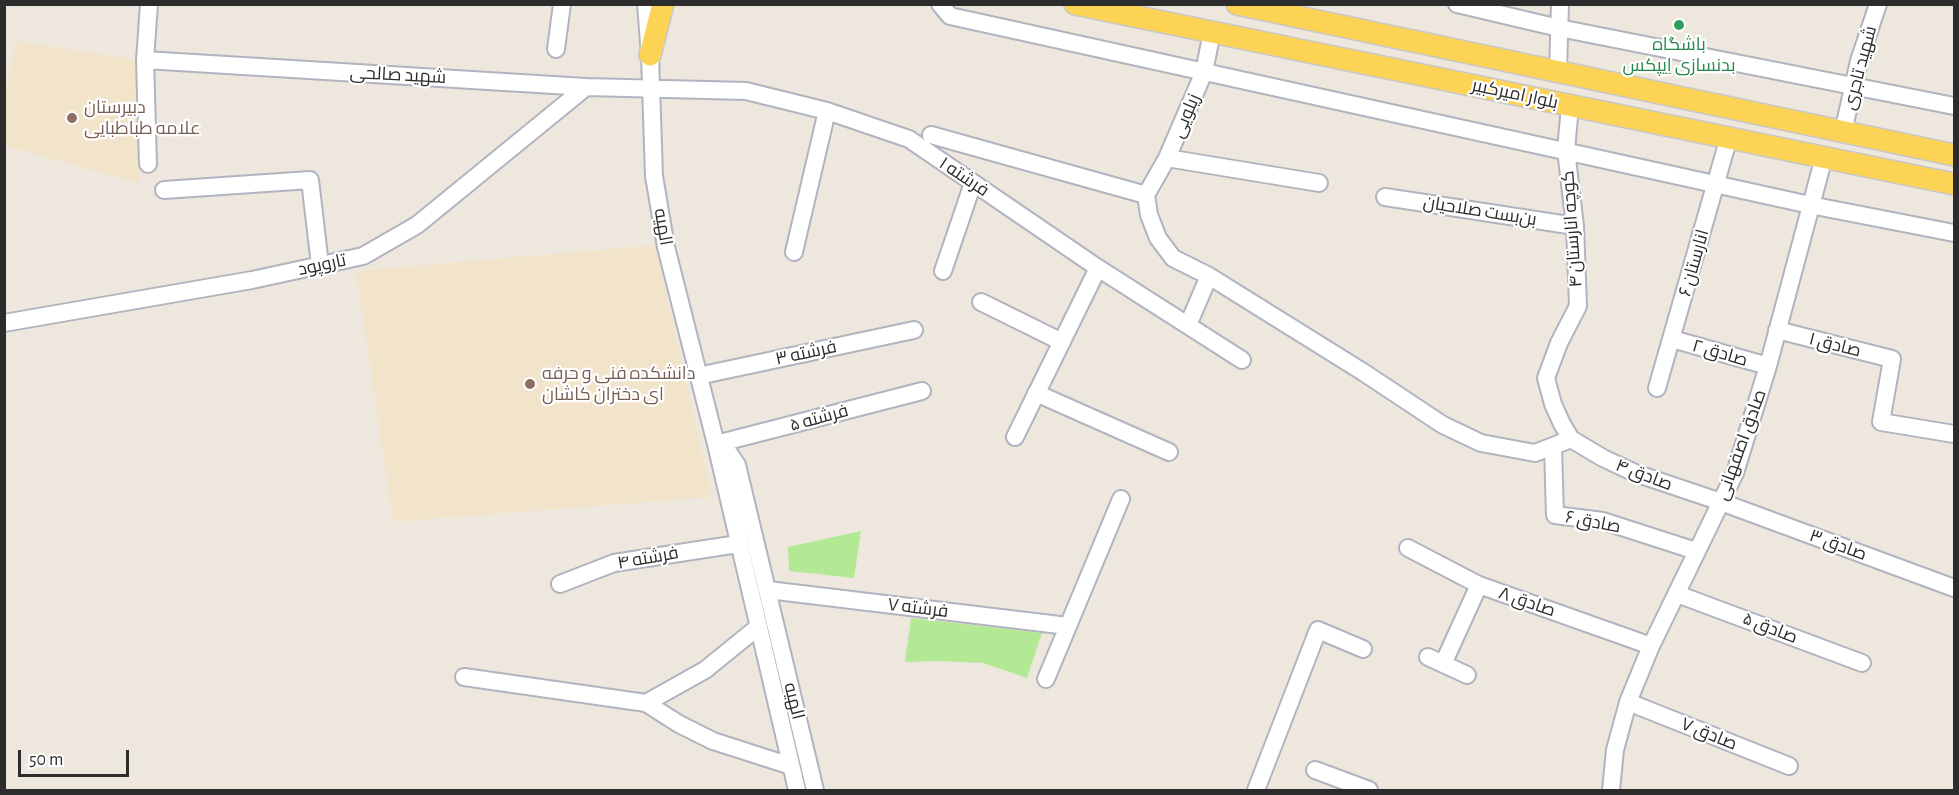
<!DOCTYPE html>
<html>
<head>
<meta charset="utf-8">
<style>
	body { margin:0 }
	#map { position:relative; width:1959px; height:795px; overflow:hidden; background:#eee7dd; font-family:"Alegreya Sans",sans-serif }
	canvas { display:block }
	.frame { position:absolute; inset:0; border:6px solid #2c2c2c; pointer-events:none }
	.scale { position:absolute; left:18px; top:750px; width:111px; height:27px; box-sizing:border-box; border:3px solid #2c2c2c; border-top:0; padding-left:8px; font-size:18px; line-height:21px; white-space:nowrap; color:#2c2c2c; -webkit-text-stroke:4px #fff; paint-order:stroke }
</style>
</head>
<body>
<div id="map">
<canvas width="1959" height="795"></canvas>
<div class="frame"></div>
<div class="scale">50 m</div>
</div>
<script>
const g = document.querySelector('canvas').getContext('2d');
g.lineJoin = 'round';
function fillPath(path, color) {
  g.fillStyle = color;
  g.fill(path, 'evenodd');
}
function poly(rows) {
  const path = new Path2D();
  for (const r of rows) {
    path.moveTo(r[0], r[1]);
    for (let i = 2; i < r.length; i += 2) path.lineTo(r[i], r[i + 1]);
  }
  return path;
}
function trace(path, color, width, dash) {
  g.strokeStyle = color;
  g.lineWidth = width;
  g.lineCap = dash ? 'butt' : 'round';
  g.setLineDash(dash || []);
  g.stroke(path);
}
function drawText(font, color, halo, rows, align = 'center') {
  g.font = font + ' "Alegreya Sans",Cairo,sans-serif';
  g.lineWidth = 4.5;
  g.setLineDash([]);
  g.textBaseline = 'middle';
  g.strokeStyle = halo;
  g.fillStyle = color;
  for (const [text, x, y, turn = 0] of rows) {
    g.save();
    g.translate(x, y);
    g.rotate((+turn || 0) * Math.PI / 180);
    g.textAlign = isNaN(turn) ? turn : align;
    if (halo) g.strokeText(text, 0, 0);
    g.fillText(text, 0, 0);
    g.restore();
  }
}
fillPath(poly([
	[17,41,139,60,139,183,5,146,5,90],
	[655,245,712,497,393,522,356,271]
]), '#f1e4cb');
fillPath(poly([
	[861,531,854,578,789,571,788,547],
	[911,618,1042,633,1027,678,983,663,935,661,905,662]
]), '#b3e995');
const minor = poly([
	[646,4,650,55,654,176,666,247,716,444,797,790],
	[940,4,950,16,1810,205,1954,233],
	[1457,4,1559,28,1954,106],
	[556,49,562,4],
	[145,60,586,87,746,91,827,111,909,139,1098,268,1242,360],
	[1558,72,1560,4],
	[1570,106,1566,150,1575,226,1578,306,1559,343,1546,378,1553,404,1562,424,1571,439,1603,458,1635,473,1721,502,1954,588],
	[1843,132,1859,61,1878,4],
	[931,135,1146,195],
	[1167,158,1319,183],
	[148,164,145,60,149,4],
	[164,190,310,180,320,265],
	[1146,195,1149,215,1158,238,1173,258,1209,276,1363,372,1443,425,1481,443,1535,453,1571,439],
	[1146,195,1167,158,1204,72,1212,32],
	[1385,197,1575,226],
	[794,252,827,111],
	[943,271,973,183],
	[981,302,1062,342],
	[4,323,252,280,363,256,417,225,586,87],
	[1188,325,1209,276],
	[1777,330,1892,359,1881,422,1954,434],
	[1672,339,1768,366],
	[698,376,914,330],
	[1657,388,1729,137],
	[1036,393,1169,452],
	[1015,437,1098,268],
	[716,444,729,453,737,465,815,790],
	[716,444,922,391],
	[1553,446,1555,515,1603,521,1696,551],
	[1408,548,1479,585,1651,646],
	[560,584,614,563,738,544],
	[768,590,1068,626],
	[1677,594,1862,663],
	[1428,657,1467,675],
	[1443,664,1479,585],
	[464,677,646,703,705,670,758,627],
	[1046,679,1121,499],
	[1628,702,1789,766],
	[646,703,679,724,713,741,791,766],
	[1315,770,1369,790],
	[1256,790,1318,630,1363,649],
	[1611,790,1615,750,1628,702,1651,646,1735,473,1768,366,1824,157]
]);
const major = poly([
	[1075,4,1954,184],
	[1237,4,1954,155],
	[650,55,663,4]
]);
trace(minor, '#b1b4c0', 20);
trace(major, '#c8c8c8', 24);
trace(minor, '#fff', 16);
trace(major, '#fcd355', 21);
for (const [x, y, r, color] of [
	[1679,25,6,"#2e9e5b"],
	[72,118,6,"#8d6e63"],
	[530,384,6,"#8d6e63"]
]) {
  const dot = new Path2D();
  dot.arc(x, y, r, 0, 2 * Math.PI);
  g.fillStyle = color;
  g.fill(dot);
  trace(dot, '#fff', 2);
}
drawText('18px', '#27864d', '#fff', [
	["باشگاه",1679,45],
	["بدنسازی اِیپکس",1679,66]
]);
drawText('18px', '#2c2c2c', '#fff', [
	["شهید تاجری",1860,68,-75],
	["شهید صالحی",398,75,3],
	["بلوار امیرکبیر",1515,94,12],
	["زیلویی",1186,116,-67],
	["فرشته ۱",964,177,34],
	["بن‌بست صلاحیان",1480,211,9],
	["الهیه",663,227,80],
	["کوچه انارستان ۴",1572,229,-94],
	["انارستان ۶",1694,263,-74],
	["تاروپود",322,265,-12],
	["صادق ۱",1835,345,14],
	["فرشته ۳",806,353,-12],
	["صادق ۲",1720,353,16],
	["فرشته ۵",819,418,-15],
	["صادق اصفهانی",1741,445,-70],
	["صادق ۴",1644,475,21],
	["صادق ۶",1593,522,11],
	["صادق ۳",1838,545,20],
	["فرشته ۴",648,558,-10],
	["صادق ۸",1527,602,19],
	["فرشته ۷",918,608,7],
	["صادق ۵",1770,628,21],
	["الهیه",794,701,76],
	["صادق ۷",1709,734,22]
]);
drawText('18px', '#785e54', '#fff', [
	["دبیرستان",84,108],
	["علامه طباطبایی",84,129],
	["دانشکده فنی و حرفه",542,374],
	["ای دختران کاشان",542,395]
], 'left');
</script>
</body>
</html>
